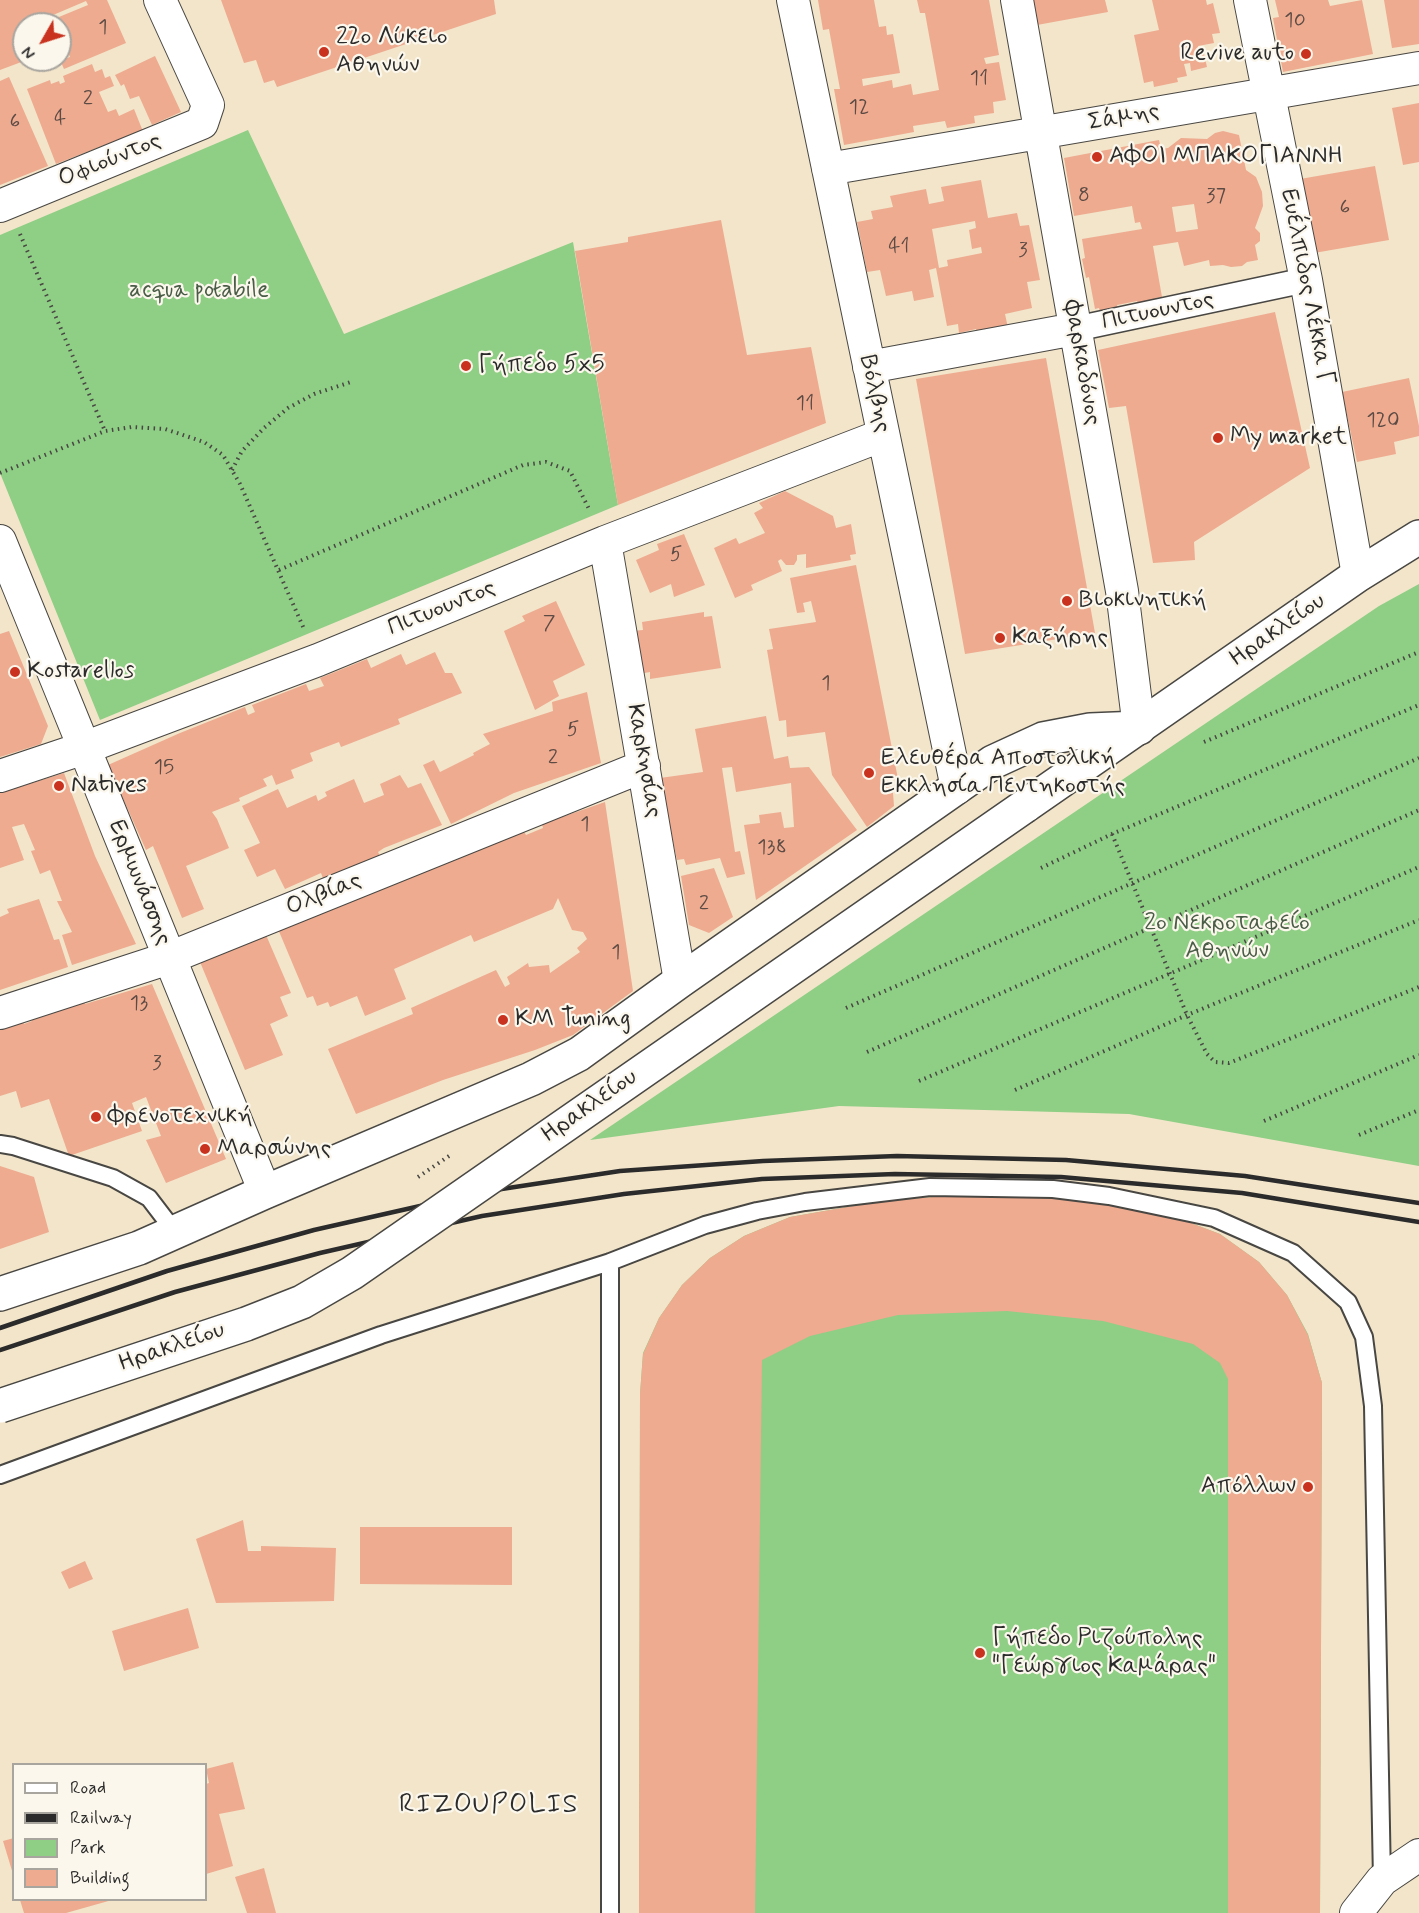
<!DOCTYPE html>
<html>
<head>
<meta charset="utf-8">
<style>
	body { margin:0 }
	#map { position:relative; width:1419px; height:1913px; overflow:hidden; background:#f2e5ca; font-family:Mynerve,sans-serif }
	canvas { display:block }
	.legend { position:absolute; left:12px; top:1763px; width:195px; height:138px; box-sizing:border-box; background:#fbf7ec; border:2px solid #a8a59f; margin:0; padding:8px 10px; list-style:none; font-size:18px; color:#2b2b2b }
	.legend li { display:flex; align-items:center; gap:12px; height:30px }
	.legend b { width:30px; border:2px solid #a8a59f }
	.north { position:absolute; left:12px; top:12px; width:60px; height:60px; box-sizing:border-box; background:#fbf7ec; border:2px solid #a8a59f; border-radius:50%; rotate:231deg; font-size:16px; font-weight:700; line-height:24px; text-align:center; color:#2b2b2b }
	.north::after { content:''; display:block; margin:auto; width:21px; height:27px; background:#c8321e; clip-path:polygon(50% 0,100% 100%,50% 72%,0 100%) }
</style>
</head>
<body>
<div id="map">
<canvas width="1419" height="1913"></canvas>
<ul class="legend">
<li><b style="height:8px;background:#fff"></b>Road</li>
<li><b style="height:8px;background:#2b2b2b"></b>Railway</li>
<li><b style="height:16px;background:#8fce85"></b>Park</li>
<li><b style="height:16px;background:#eeab90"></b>Building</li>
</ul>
<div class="north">N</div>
</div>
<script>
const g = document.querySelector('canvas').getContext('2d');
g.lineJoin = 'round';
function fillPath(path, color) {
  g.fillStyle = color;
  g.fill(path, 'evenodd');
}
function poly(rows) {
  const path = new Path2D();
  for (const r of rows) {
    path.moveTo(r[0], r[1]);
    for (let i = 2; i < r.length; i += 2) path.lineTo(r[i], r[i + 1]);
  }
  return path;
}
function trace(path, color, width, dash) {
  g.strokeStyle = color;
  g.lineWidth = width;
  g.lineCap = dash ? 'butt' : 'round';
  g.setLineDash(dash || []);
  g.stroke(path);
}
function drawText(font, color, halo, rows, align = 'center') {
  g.font = font + ' Mynerve,sans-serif';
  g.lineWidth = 4.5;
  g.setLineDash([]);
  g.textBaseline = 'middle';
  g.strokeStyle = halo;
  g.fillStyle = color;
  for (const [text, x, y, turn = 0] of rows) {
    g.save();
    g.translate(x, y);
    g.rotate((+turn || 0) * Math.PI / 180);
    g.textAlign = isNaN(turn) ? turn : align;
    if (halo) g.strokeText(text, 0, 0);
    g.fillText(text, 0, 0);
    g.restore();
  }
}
fillPath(poly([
	[248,130,344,334,573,242,618,505,100,720,0,473,0,235],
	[1419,584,1419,1166,1129,1114,839,1106,590,1140,1379,606],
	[967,1194,1100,1201,1175,1217,1220,1234,1259,1262,1287,1295,1308,1334,1322,1383,1320,1913,639,1913,640,1394,643,1353,659,1318,682,1285,710,1258,744,1236,790,1217,876,1202]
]), '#8fce85');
fillPath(poly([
	[0,0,107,0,126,43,64,69,60,60,70,57,60,33,60,24,56,24,54,19,88,5,86,1,32,24,24,24,24,61,0,70],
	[221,0,494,0,496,14,277,87,274,80,264,83,256,60,244,63],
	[818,0,874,0,879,27,886,26,887,35,893,34,900,73,862,79,863,86,892,80,893,88,911,84,913,95,939,90,925,13,920,13,917,0,989,0,999,55,984,58,986,64,999,62,1006,100,993,102,994,113,974,116,975,123,947,128,945,121,913,126,914,132,844,145,834,89,840,89,829,29,823,30],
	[1033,0,1105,0,1108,12,1037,25],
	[1152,0,1206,0,1207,5,1213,3,1220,33,1212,34,1214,43,1198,46,1199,50,1203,50,1207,67,1191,71,1190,63,1184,64,1187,76,1177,78,1178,82,1154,87,1153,81,1144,83,1134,35,1159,30],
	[1275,0,1328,0,1330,6,1362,0,1373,54,1283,72,1273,18,1279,17],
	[1384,0,1419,0,1419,44,1392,48],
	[155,56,181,112,152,125,139,96,130,99,124,84,121,86,115,75],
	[92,64,95,72,102,69,105,78,110,76,114,86,99,92,108,112,116,109,119,116,134,109,144,134,126,141,125,137,56,164,27,89,50,80,51,84,59,81,60,84,65,82,63,76],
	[9,77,48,166,0,185,0,81],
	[1419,103,1419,162,1403,165,1392,108],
	[1223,131,1239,135,1246,170,1256,177,1262,192,1263,206,1255,228,1260,233,1260,241,1255,245,1258,260,1247,262,1242,266,1231,267,1223,265,1210,266,1209,260,1184,266,1178,242,1153,246,1162,297,1156,298,1157,302,1138,305,1137,301,1117,305,1118,309,1100,312,1099,308,1095,309,1089,277,1086,278,1082,259,1085,258,1082,239,1142,229,1140,222,1135,223,1132,206,1074,216,1064,158,1159,140,1161,149,1168,148,1181,138,1207,139,1215,133],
	[1194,204,1198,229,1176,232,1172,207],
	[1375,166,1389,240,1314,253,1300,179],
	[981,180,988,218,1017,213,1020,226,1029,225,1040,280,1027,282,1032,308,1005,314,1008,328,977,334,976,329,959,333,958,324,947,326,936,268,929,270,934,297,914,301,912,291,886,296,880,270,867,272,857,222,873,219,871,211,893,207,890,196,926,189,929,204,944,201,941,187],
	[975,221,976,228,969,230,972,249,981,247,982,253,947,260,948,266,939,268,932,229],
	[721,220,747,355,811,347,826,423,618,505,575,251,628,242,628,237],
	[1275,312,1310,468,1194,542,1195,560,1153,563,1126,406,1109,408,1098,350],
	[1046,358,1095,633,965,654,916,379],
	[1409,378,1419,426,1419,436,1394,442,1396,454,1357,462,1342,392],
	[785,491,833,516,836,528,851,524,856,554,850,555,851,560,806,568,806,554,797,555,797,560,794,565,786,565,781,559,778,561,782,571,751,585,753,590,735,598,714,548,736,538,739,544,765,533,754,513,763,508,759,503],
	[684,534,705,585,674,597,671,584,650,593,636,560,659,550,657,544],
	[856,565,898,779,892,780,894,806,867,827,832,775,825,732,787,737,786,720,779,721,767,650,773,649,769,629,816,622,811,601,803,603,805,612,797,613,790,578],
	[556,601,585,665,553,681,559,696,535,710,504,631,525,621,522,616],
	[704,612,704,617,712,616,721,668,650,679,650,672,639,674,632,631,643,630,642,622],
	[9,631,48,726,41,744,0,757,0,634],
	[435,652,445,673,452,673,462,693,398,719,400,724,341,747,339,742,310,753,313,761,291,770,294,778,276,785,272,775,263,779,267,786,239,798,240,801,212,812,217,819,229,848,186,866,204,909,182,918,153,846,146,850,108,765,180,733,245,707,248,715,255,712,252,705,306,684,309,691,324,686,320,678,367,659,371,668,401,654,406,665],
	[587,692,601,763,514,793,451,824,423,765,434,760,440,772,474,755,473,753,490,744,483,734,553,711,552,702],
	[766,716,774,759,788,756,790,768,809,767,857,830,756,900,744,825,760,823,759,815,781,812,784,828,794,827,791,783,736,792,732,767,722,768,735,852,740,851,745,874,727,878,720,858,686,865,684,859,677,860,670,828,665,829,660,778,703,772,695,729],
	[64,773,95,856,136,944,72,965,62,935,72,932,57,901,62,901,50,870,40,874,31,851,35,850,24,824,12,827,24,860,0,868,0,793],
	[400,775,408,788,421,783,442,825,384,848,378,852,380,856,324,881,321,873,285,889,275,869,257,877,244,850,260,843,242,806,278,789,287,808,316,795,318,801,327,796,325,792,354,779,364,803,384,795,380,784],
	[605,802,633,991,573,1035,535,1050,443,1080,356,1114,328,1049,413,1014,411,1008,496,970,505,987,510,984,507,977,528,963,529,967,549,965,550,973,580,952,577,948,587,939,583,932,572,930,558,898,553,909,474,942,471,935,394,969,406,999,365,1016,357,996,330,1007,328,1002,317,1006,313,996,307,998,278,929,523,830,526,835,543,828,542,824],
	[714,868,733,917,709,933,689,925,681,876],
	[39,899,54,940,59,939,68,967,0,990,0,917,9,913,7,909],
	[266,935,291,993,280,997,288,1016,270,1024,283,1055,245,1070,200,962],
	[152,984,226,1159,166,1183,146,1140,161,1136,146,1097,132,1103,142,1131,69,1156,49,1099,21,1108,16,1091,0,1096,0,1025,22,1018,24,1024,32,1021,30,1016,84,998,85,1004],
	[0,1166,34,1177,49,1232,0,1249],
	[967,1194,1100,1201,1175,1217,1220,1234,1259,1262,1287,1295,1308,1335,1322,1383,1320,1913,1228,1913,1228,1379,1220,1363,1193,1344,1103,1321,1007,1311,898,1315,810,1336,762,1360,755,1913,639,1913,640,1394,643,1354,659,1318,682,1285,710,1258,744,1236,790,1217,876,1202],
	[243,1520,248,1551,261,1551,261,1546,336,1548,334,1601,216,1603,196,1539],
	[360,1527,512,1527,512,1585,360,1584],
	[85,1561,93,1579,69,1589,61,1572],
	[188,1608,199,1648,124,1671,112,1631],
	[233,1762,245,1809,219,1814,233,1866,206,1874,206,1784,209,1783,206,1769],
	[14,1838,14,1874,13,1874,3,1841],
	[264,1868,276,1913,247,1913,235,1877],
	[20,1900,112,1900,66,1913,24,1913]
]), '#eeab90');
const service = poly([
	[0,1144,13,1146,113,1178,149,1198,175,1232],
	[0,1475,381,1335,610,1262,705,1225,757,1211,805,1202,930,1187,1053,1189,1109,1196,1214,1218,1293,1253,1348,1302,1364,1337,1373,1406,1382,1880],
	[610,1913,610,1262]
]);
const pedestrian = poly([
	[1075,329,1306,280]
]);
const minor = poly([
	[793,0,957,788],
	[1017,0,1122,591,1139,728],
	[1250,0,1306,280,1358,575],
	[828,169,1419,68],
	[0,206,202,123,208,105,160,0],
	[869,367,1075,329],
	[0,541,265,1192],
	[605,542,680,981],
	[0,776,84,748,318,660,605,542,883,435],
	[0,1013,169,958,644,766],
	[1356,1913,1382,1880,1419,1855]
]);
const tertiary = poly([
	[0,1294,139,1248,265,1192,531,1079,579,1054,680,981,993,762,1043,739,1090,730,1139,728]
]);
const secondary = poly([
	[1025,806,1358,575,1419,537]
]);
trace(service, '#494743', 20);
trace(pedestrian, '#494743', 27);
trace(minor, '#494743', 34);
trace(tertiary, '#494743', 36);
trace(secondary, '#494743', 36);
trace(poly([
	[20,234,105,431],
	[232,470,242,451,264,428,288,408,314,394,351,382],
	[0,473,105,431,132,427,165,429,204,442,223,455,240,484,304,629],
	[279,570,523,465,546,462,570,471,590,511],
	[1204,742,1419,652],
	[1112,834,1187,1015,1207,1054,1215,1062,1229,1063,1419,987],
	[1041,868,1112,834,1419,705],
	[846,1008,1419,758],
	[867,1052,1419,810],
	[919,1081,1419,867],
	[1015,1090,1187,1015,1419,920],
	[1264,1121,1419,1055],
	[1359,1135,1419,1110],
	[418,1177,452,1154]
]), '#494743', 4, [1.5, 4.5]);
trace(service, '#fff', 16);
trace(pedestrian, '#fff', 24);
trace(minor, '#fff', 32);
trace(tertiary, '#fff', 33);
trace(secondary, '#fff', 33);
trace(poly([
	[0,1328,167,1271,314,1230,482,1192,620,1171,763,1161,897,1156,1066,1160,1245,1176,1419,1203],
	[0,1350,175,1292,320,1253,482,1216,624,1194,762,1179,895,1174,1061,1177,1242,1193,1419,1222]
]), '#2b2b2b', 4.5);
const secondaryBridge = poly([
	[0,1406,246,1324,302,1302,352,1273,1025,806]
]);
trace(secondaryBridge, '#494743', 36, []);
trace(secondaryBridge, '#fff', 33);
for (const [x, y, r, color] of [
	[324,52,6,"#c8321e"],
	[1306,54,6,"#c8321e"],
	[1097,157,6,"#c8321e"],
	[466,366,6,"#c8321e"],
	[1218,438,6,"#c8321e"],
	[1067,601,6,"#c8321e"],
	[1000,638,6,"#c8321e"],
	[15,672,6,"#c8321e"],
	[869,773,6,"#c8321e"],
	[59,786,6,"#c8321e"],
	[503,1020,6,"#c8321e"],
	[96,1117,6,"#c8321e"],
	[205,1149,6,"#c8321e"],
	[1308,1487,6,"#c8321e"],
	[980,1653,6,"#c8321e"]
]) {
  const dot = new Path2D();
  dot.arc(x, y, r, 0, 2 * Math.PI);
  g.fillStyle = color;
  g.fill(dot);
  trace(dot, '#fbf7ec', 2);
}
drawText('21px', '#5c4b44', null, [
	["10",1295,22],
	["1",103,29],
	["11",979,80],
	["2",88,100],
	["12",859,109],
	["4",60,120],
	["6",15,123],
	["8",1084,197],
	["37",1216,198],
	["6",1345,209],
	["41",899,248],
	["3",1023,252],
	["11",805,405],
	["120",1383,422],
	["5",676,556],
	["7",549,625],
	["1",826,685],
	["5",573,731],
	["2",553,759],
	["15",164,769],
	["1",585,826],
	["138",772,849],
	["2",704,905],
	["1",616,954],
	["13",139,1005],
	["3",157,1065]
]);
drawText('24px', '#2b2b2b', '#fbf7ec', [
	["22ο Λύκειο",336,38],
	["Αθηνών",336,66],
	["Revive auto",1294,54,"right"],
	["ΑΦΟΙ ΜΠΑΚΟΓΙΑΝΝΗ",1109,157],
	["Γήπεδο 5x5",478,366],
	["My market",1230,438],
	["Βιοκινητική",1079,601],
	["Καξήρης",1012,638],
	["Kostarellos",27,672],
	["Ελευθέρα Αποστολική",881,759],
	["Εκκλησία Πεντηκοστής",881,787],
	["Natives",71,786],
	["KM Tuning",515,1020],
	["Φρενοτεχνική",108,1117],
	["Μαρσώνης",217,1149],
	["Απόλλων",1296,1487,"right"],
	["Γήπεδο Ριζούπολης",992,1639],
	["\"Γεώργιος Καμάρας\"",992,1667]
], 'left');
drawText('24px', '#2b2b2b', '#fbf7ec', [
	["Σάμης",1124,118,-10],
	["Οφιούντος",110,161,-22],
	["Ευέλπιδος Λέκκα Γ",1306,287,79],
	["Πιτυουντος",1158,312,-12],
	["Φαρκαδόνος",1081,363,80],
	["Βόλβης",874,394,78],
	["Πιτυουντος",442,609,-22],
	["Ηρακλείου",1278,631,-35],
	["Καρκησίας",643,761,80],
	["Ερμωνάσσης",139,883,68],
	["Ολβίας",324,895,-22],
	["Ηρακλείου",590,1107,-35],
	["Ηρακλείου",172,1348,-19]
]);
drawText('24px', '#495c46', '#fbf7ec', [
	["acqua potabile",199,291],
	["2ο Νεκροταφείο",1227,924],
	["Αθηνών",1227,952]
]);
g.letterSpacing = '1.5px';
drawText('27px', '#2b2b2b', '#fbf7ec', [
	["RIZOUPOLIS",489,1806]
]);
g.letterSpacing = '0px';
</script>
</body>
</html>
